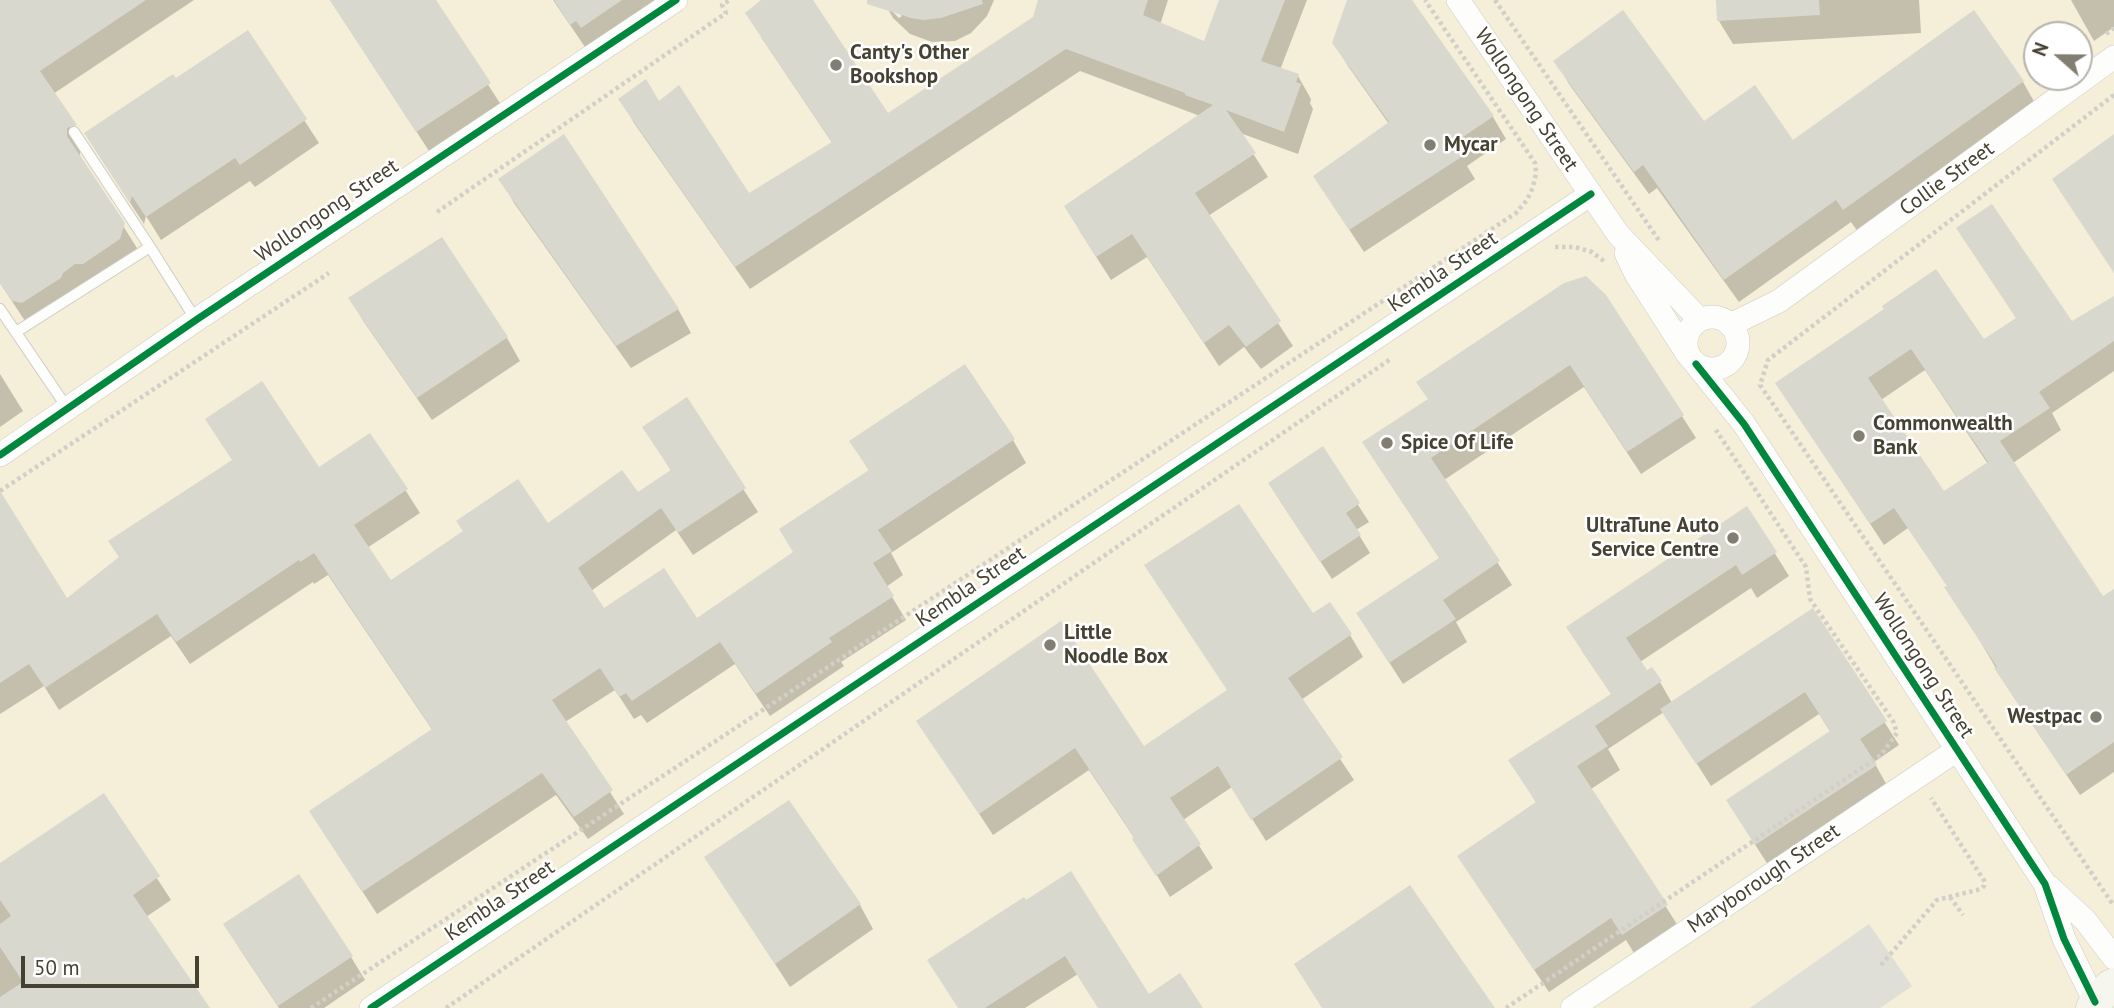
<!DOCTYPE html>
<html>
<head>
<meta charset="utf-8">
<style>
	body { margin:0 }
	#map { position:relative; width:2114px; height:1008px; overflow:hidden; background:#f0efe7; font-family:"PT Sans",sans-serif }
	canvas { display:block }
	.north { position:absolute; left:2023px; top:21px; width:70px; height:70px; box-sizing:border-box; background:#fff; border:2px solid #b5b3ad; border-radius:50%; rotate:291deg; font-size:19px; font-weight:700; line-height:28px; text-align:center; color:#464233 }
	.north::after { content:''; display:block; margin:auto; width:24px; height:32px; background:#827f72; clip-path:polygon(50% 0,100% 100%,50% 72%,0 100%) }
	.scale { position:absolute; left:21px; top:956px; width:178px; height:32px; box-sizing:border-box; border:4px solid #464233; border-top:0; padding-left:9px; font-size:21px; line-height:24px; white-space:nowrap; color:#464233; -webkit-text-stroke:5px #fff; paint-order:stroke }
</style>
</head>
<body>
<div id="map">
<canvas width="2114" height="1008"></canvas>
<div class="north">N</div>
<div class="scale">50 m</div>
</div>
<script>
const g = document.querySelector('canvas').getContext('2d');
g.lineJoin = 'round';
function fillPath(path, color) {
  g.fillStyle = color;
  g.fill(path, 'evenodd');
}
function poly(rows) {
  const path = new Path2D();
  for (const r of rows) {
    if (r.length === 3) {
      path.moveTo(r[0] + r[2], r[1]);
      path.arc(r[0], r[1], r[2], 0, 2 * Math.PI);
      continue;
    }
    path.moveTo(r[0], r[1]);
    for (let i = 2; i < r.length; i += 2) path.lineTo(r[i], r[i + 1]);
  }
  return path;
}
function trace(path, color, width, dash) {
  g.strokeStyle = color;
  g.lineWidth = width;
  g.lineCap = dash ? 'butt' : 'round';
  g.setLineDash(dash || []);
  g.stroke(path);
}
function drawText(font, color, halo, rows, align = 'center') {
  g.font = font + ' "PT Sans",sans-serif';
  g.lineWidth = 5;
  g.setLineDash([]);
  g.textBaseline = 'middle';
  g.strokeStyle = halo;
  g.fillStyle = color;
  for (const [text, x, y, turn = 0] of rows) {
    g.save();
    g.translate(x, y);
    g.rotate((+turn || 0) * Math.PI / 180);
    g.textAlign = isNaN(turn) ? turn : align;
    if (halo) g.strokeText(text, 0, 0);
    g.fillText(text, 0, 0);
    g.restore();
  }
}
fillPath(poly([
	[0,0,2114,0,2114,1008,0,1008],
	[2037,35,2079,35,2079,77,2037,77]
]), '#f5eed8');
fillPath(poly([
	[1869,924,1912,986,1880,1008,1750,1008]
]), '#dfded7');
fillPath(poly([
	[0,0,194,0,53,94,88,148,80,151,80,158,137,248,133,263,76,296,74,301,36,326,27,324,0,283],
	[330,0,434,0,503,108,431,154],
	[553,0,666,0,585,47],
	[764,0,810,0,887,115,1034,18,1040,0,1168,0,1160,25,1205,43,1221,0,1307,0,1280,70,1298,76,1311,99,1310,103,1313,109,1298,154,1240,133,1268,177,1208,216,1293,346,1261,369,1244,347,1219,366,1147,257,1111,280,1079,230,1200,116,1080,71,750,289,634,123,621,100,659,103,748,195,833,144,761,37],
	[886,0,994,0,987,16,971,33,955,41,932,42,910,34,893,18,885,4,899,18,902,16],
	[1349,0,1410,0,1493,117,1506,139,1467,166,1475,179,1364,252,1329,199,1389,124,1348,66,1334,43],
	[1718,0,1919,0,1921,33,1733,44,1719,21],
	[2071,0,2114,0,2114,27,2094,41],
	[247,32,319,143,255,187,250,181,161,240,146,216,144,224,100,157,175,81],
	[1556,61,1704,124,1793,142,2023,82,2036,105,1858,232,1851,222,1739,302,1657,188,1649,194,1569,84],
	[501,179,678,309,691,333,631,368,514,203],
	[1958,229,2071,324,2114,310,2114,371,2052,413,2061,430,2013,463,2102,599,2114,591,2114,772,2080,795,2009,690,1948,587,1908,528,1884,545,1778,384,1886,310,1983,341,2017,319],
	[1925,370,1988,464,1944,494,1881,400],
	[1605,296,1696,438,1641,474,1584,387,1444,480,1512,585,1456,622,1467,642,1403,684,1358,614,1440,559,1364,443],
	[350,299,507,338,520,361,432,420,364,322],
	[0,374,23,411,0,427],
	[686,400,758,512,693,555,676,530,591,591,604,610,696,620,794,553,870,472,852,442,1013,440,1026,463,891,553,903,575,886,587,906,620,841,662,844,666,770,716,735,664,647,723,641,715,634,719,615,690,565,722,624,814,588,839,556,795,377,914,311,812,433,731,328,575,314,584,313,582,190,664,171,636,59,710,44,686,0,714,0,513,67,601,319,470,370,435,420,513,367,548,390,583,638,495,672,472,658,450],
	[1322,449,1369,522,1356,530,1370,553,1332,579,1280,501],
	[1747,509,1789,576,1757,598,1751,588,1640,662,1647,672,1660,682,1672,703,1813,610,1899,745,1874,762,1889,789,1770,868,1742,824,1831,733,1819,714,1711,786,1664,712,1608,749,1620,770,1591,789,1680,929,1637,958,1626,940,1549,992,1473,879,1537,804,1511,761,1612,695,1582,651],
	[1313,616,1350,635,1363,657,1301,700,1354,780,1266,841,1232,787,1183,820,1213,868,1170,897,1135,839,1089,770,993,835,918,721,1144,748,1228,691],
	[103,795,171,900,146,917,208,1008,0,1008,0,865],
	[789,803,860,905,873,929,790,987,706,858],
	[1024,900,1148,996,1201,1008,1099,1008,1078,974,1025,1008,959,1008],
	[239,948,351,957,365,980,324,1008,279,1008]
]), '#0003');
fillPath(poly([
	[0,0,146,0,40,71,77,125,67,128,67,136,125,223,120,239,83,264,75,264,63,273,61,278,22,303,12,301,0,283],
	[330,0,436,0,491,83,416,132],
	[554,0,622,0,581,28,576,21,570,25],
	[761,0,813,0,888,113,1033,17,1038,0,1148,0,1143,15,1204,41,1219,0,1285,0,1261,61,1299,74,1296,82,1301,84,1284,132,1226,110,1256,153,1195,193,1281,321,1246,347,1229,325,1204,343,1132,234,1096,257,1064,206,1213,105,1185,95,1185,93,1066,49,735,267,618,99,646,79,659,101,679,85,749,193,832,142,745,13],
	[867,0,982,0,983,4,941,18,923,20,911,18,867,4],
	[1347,0,1412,0,1494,116,1454,143,1463,156,1349,230,1313,176,1389,122,1332,43],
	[1716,0,1819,0,1820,15,1717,21],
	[1623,10,1704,121,1755,85,1793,140,1974,10,2024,81,1843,210,1836,200,1724,280,1643,165,1634,172,1553,61],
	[248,30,307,119,240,165,235,158,146,217,132,196,130,203,84,133,173,74,176,78],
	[564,134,679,309,616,346,498,179],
	[2114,134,2114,273,2052,179],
	[1992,204,2072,321,2114,296,2114,341,2039,392,2050,408,2000,441,2103,596,2114,589,2114,742,2066,775,1994,668,1997,667,1944,587,1947,586,1894,508,1870,524,1775,383,1884,309,1882,306,1936,269,1984,339,2016,318,1956,228],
	[1911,349,1988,462,1944,491,1868,378],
	[442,237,508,337,417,398,348,298],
	[1586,276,1606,295,1684,415,1627,452,1570,365,1431,458,1500,561,1443,600,1456,619,1389,663,1356,613,1439,558,1362,442,1428,399,1416,382,1564,283],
	[965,364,1015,439,878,530,892,551,873,563,894,596,829,638,832,642,756,694,720,642,632,701,626,693,619,697,600,668,552,700,613,790,574,817,542,773,362,892,309,811,432,729,314,553,300,562,299,560,176,642,157,614,45,688,29,664,0,683,0,491,67,598,119,557,108,541,232,460,205,419,262,381,319,467,370,433,408,489,354,525,391,580,463,531,456,521,518,479,548,523,622,470,638,492,671,470,642,427,687,397,746,488,678,533,661,508,578,568,604,608,664,568,697,618,793,552,779,529,869,470,849,441],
	[1323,446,1360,503,1346,513,1361,535,1320,562,1268,483],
	[1239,504,1313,613,1330,602,1352,634,1288,678,1343,757,1251,820,1218,766,1170,798,1201,844,1156,876,1132,839,1134,837,1075,748,979,814,916,721,1061,621,1144,746,1227,690,1144,565],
	[1747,506,1777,552,1742,575,1736,565,1626,638,1647,670,1652,667,1662,681,1595,726,1608,746,1577,766,1668,905,1622,935,1611,918,1534,970,1457,856,1536,802,1508,760,1611,694,1566,627],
	[1813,608,1887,721,1860,739,1877,765,1755,845,1726,800,1830,731,1805,692,1696,764,1660,709],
	[104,793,160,876,133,895,210,1008,0,1008,0,997,23,982,0,947,0,924,11,916,0,900,0,863],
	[789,800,861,904,775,964,704,857],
	[1071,871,1149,994,1180,973,1203,1008,1098,1008,1065,956,985,1008,958,1008,927,960,1024,897,1026,900],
	[299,874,353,956,278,1006,223,924],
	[1410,885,1495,1008,1322,1008,1294,964]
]), '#d9d8cf');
const lane = poly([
	[150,247,196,320],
	[0,309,68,409],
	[16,332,150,247,74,132]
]);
const street = poly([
	[1458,0,1618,234,1700,320],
	[1626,253,1636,274,1688,355],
	[1712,343,26],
	[1730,325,1779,301,2114,57],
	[1696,364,1744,424,2045,884,2064,939,2095,1002],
	[0,455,196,320,676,0],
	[2048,886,2085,920,2114,958],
	[371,1008,1591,194],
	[1572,1008,1957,750]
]);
const secondary = poly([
	[2092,1008,2095,1002,2110,986,2114,984]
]);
trace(lane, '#ceccc5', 12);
trace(street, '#ceccc5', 24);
trace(secondary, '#d0cebd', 33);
trace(poly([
	[1495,0,1660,242],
	[2106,34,2114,28],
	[2114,95,1768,360,1760,385,2114,906],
	[437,212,726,13,722,5,730,0],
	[1555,247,1575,247,1592,252,1605,262],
	[0,491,329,273],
	[1950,897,1963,915],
	[1881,965,1937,900,1981,889,1984,886,1985,882,1931,798],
	[311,1008,1516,213,1527,200,1533,187,1536,173,1535,163,1425,0],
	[446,1008,1392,358],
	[1506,1008,1881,755,1897,733,1893,721,1810,599,1806,567,1716,430]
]), '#d1cfc8', 4.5, [3.5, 3.5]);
trace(lane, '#fdfdfb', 10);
trace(street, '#fdfdfb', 23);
trace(secondary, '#f6f5ee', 32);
trace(poly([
	[1696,364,1744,424,2045,884,2064,939,2095,1002],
	[0,455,196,320,676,0],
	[371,1008,1591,194]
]), '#00873e', 7);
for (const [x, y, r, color] of [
	[836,65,7,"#827f72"],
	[1430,145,7,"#827f72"],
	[1859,436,7,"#827f72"],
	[1387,443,7,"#827f72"],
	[1733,538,7,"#827f72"],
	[1050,645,7,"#827f72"],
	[2096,717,7,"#827f72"]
]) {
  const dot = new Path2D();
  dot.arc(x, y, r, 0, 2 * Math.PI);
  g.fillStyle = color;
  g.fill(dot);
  trace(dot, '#fff', 2.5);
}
drawText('bold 21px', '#464233', '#fff', [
	["Canty's Other",850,53],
	["Bookshop",850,77],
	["Mycar",1444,145],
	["Commonwealth",1873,424],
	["Bank",1873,448],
	["Spice Of Life",1401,443],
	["UltraTune Auto",1719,526,"right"],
	["Service Centre",1719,550,"right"],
	["Little",1064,633],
	["Noodle Box",1064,657],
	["Westpac",2082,717,"right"]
], 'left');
drawText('21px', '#464233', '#fff', [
	["Wollongong Street",1526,100,56],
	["Collie Street",1947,179,-36],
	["Wollongong Street",327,211,-34],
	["Kembla Street",1443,272,-34],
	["Kembla Street",971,587,-34],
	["Wollongong Street",1923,666,57],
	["Maryborough Street",1764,879,-34],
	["Kembla Street",500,901,-34]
]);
</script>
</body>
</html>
